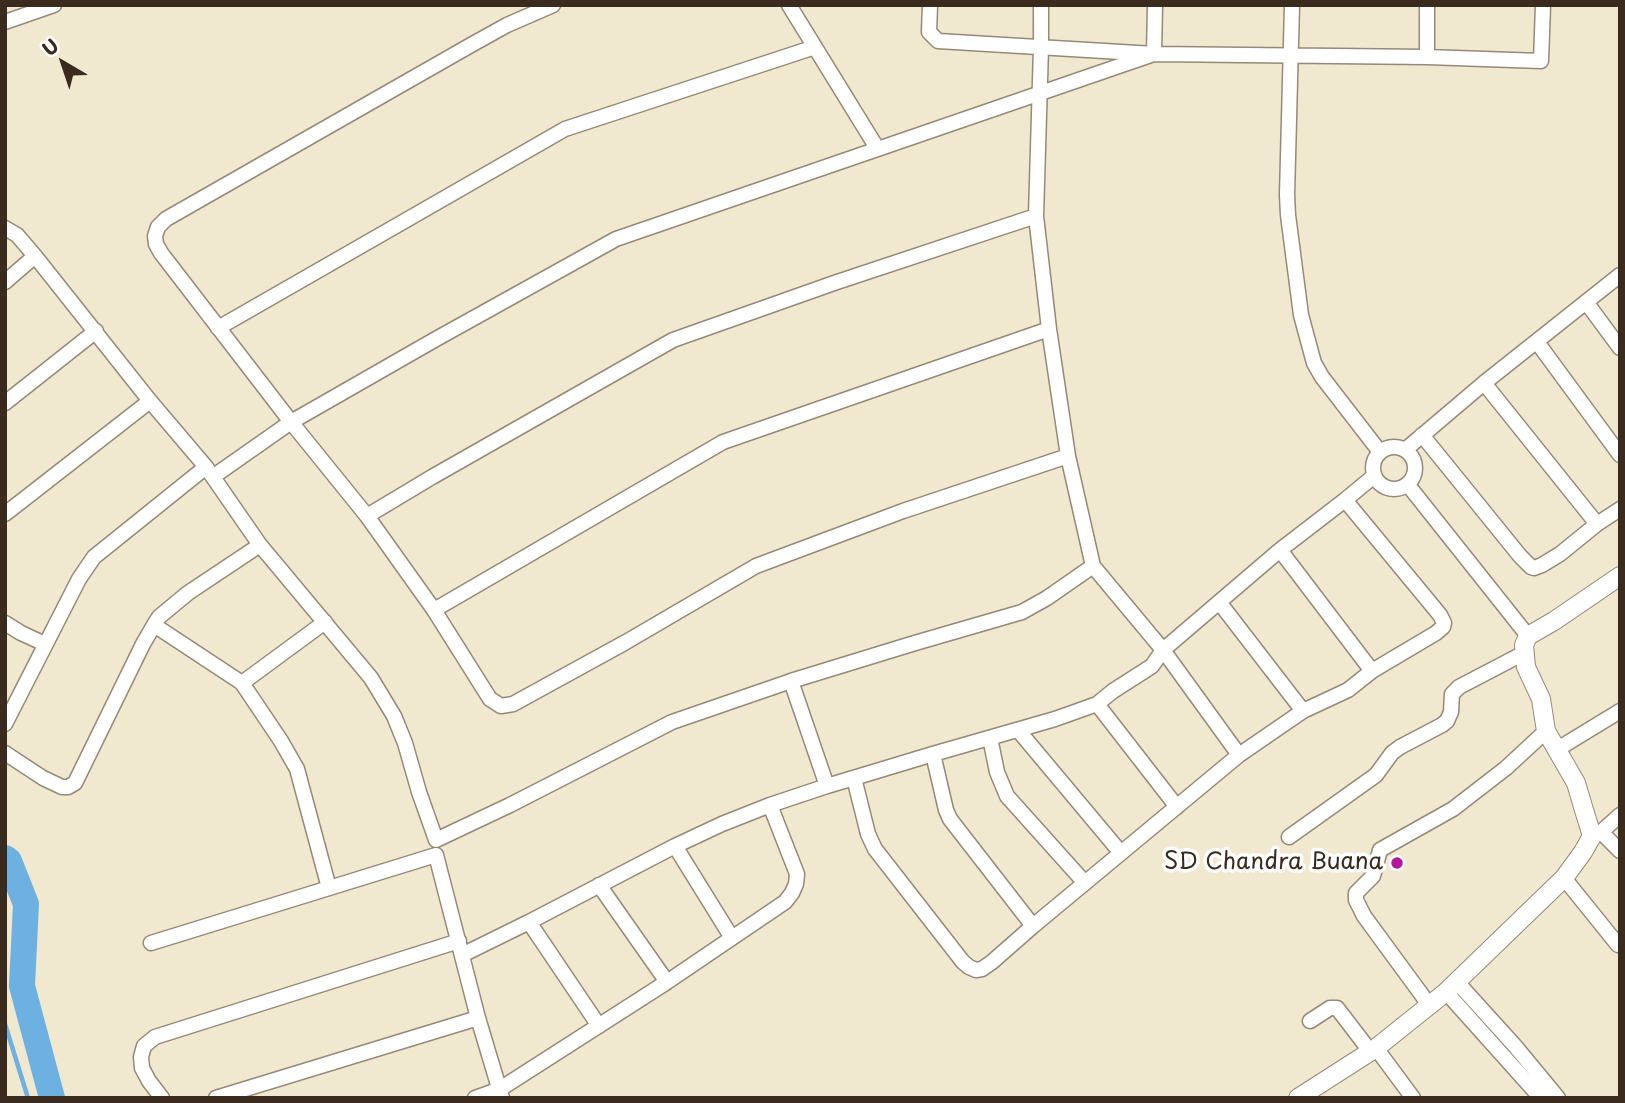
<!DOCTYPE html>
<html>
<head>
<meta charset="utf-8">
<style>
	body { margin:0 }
	#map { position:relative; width:1625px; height:1103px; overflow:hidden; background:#f1e8d0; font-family:"Playpen Sans",sans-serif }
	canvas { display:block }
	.frame { position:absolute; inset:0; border:7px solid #3b2a1e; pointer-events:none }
	.north { position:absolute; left:28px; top:28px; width:70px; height:70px; -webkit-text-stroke:5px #fff; paint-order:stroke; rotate:321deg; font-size:19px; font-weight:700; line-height:28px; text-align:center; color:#3b2a1e }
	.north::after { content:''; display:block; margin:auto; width:24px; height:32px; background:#3b2a1e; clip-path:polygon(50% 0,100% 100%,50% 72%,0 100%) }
</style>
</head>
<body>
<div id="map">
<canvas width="1625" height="1103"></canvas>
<div class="frame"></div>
<div class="north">U</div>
</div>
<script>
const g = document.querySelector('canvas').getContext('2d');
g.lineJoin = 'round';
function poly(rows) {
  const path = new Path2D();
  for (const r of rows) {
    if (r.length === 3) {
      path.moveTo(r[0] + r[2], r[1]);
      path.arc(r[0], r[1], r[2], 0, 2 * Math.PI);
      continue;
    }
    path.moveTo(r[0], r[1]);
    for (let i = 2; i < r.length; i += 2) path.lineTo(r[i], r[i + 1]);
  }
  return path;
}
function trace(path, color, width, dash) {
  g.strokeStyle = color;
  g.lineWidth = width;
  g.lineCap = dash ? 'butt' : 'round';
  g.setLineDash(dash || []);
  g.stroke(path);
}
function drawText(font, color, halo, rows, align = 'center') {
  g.font = font + ' "Playpen Sans",sans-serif';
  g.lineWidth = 7;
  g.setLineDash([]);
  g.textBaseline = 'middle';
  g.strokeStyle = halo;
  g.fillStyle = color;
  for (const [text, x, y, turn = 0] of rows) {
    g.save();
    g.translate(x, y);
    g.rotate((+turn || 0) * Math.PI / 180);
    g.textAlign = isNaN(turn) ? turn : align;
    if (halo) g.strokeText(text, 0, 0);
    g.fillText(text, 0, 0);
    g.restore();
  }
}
trace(poly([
	[5,1024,28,1098]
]), '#6cb1e2', 4.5);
trace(poly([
	[5,858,9,861,26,904,22,986,52,1098]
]), '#6cb1e2', 26);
const minor = poly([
	[553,5,507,25,471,45,166,219,158,227,155,236,156,244,161,253,291,422,367,516,434,610,490,699,501,706,513,704,626,642,756,566,903,511,1068,456],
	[789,5,877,148],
	[930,5,929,32,938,41,1154,54,1427,57,1541,61,1543,5],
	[1292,5,1287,195,1288,215,1301,315,1314,363,1322,377,1380,452],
	[5,22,54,5],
	[1427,57,1427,5],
	[5,228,17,235,35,256,150,401,206,467,260,545,371,678,394,716,405,743,419,792,436,840,510,805,672,722,791,681,915,643,1022,612,1047,598,1093,566],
	[5,282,35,256],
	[1586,302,1620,348],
	[218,328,565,129,815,47],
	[1537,342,1620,455],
	[1484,383,1597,524],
	[5,403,96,331],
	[1422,435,1520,556,1531,567,1534,568,1542,565,1560,554,1597,524,1620,509],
	[1394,468,21],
	[1405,450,1484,383,1620,275],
	[214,476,291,422,436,339,616,239,1154,54,1155,5],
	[1408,485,1528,636],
	[1345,500,1374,476],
	[5,514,150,401],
	[367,516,432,477,673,340,837,282,1036,216],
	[260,545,188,593,159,617,154,625,242,683,325,622],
	[1280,550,1372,671],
	[1219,602,1303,711],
	[434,610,723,442,1049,329],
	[5,623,21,633,45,644],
	[242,683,281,741,297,769,329,888],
	[1097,704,1177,807],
	[5,724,79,579,94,557,206,467],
	[1018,730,1121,853],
	[990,738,997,772,1007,796,1085,883],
	[1556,750,1620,711],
	[5,753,43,778,62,787,68,787,75,783,143,644,154,625],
	[854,778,868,834,875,849,963,962,969,967,976,970,982,969,992,962,1033,926,950,819,946,810,933,754],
	[827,786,933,754,1055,719,1097,704,1113,691,1152,666,1163,650,1280,550,1345,500,1440,615,1444,623,1443,627,1436,633,1372,671,1348,690,1303,711,1239,755,1163,650,1093,566,1068,456,1049,329,1036,216,1041,47,1041,5],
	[1601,832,1620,851],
	[1592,836,1601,832,1620,815],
	[1289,837,1376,775,1392,753,1400,747,1442,725,1447,721,1451,712,1452,694,1459,687,1524,653],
	[675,846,732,938],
	[1564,878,1618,945],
	[599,885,667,982],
	[529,922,599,1026],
	[1033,926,1239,755],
	[151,943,436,855,478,1018,502,1098],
	[462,955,529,922,675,846,722,824,770,805,827,786,791,681],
	[1457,982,1515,1046,1558,1098],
	[1446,992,1541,1098],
	[1430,1006,1364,916,1356,900,1356,893,1373,876,1380,850,1453,809,1506,768,1546,731],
	[1310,1021,1330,1008,1337,1008,1370,1051],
	[1376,1048,1413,1098],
	[162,1098,149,1081,142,1068,141,1057,144,1046,155,1037,459,941],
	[216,1098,478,1018],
	[475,1098,500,1089,667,982,785,902,792,893,796,884,797,874,770,805]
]);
const tertiary = poly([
	[1298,1098,1376,1048,1446,992,1564,878,1583,852,1592,836,1584,810,1576,783,1546,731,1541,699,1526,667,1524,645,1528,636,1554,621,1620,576]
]);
trace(minor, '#968977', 17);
trace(tertiary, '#968977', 20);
trace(minor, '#fff', 14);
trace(tertiary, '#fff', 18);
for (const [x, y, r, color] of [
	[1397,863,7,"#b5179e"]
]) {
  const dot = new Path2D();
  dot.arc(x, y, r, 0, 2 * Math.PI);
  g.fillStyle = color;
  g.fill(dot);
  trace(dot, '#fff', 2.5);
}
drawText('23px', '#3b2a1e', '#fff', [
	["SD Chandra Buana",1383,863]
], 'right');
</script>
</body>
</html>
